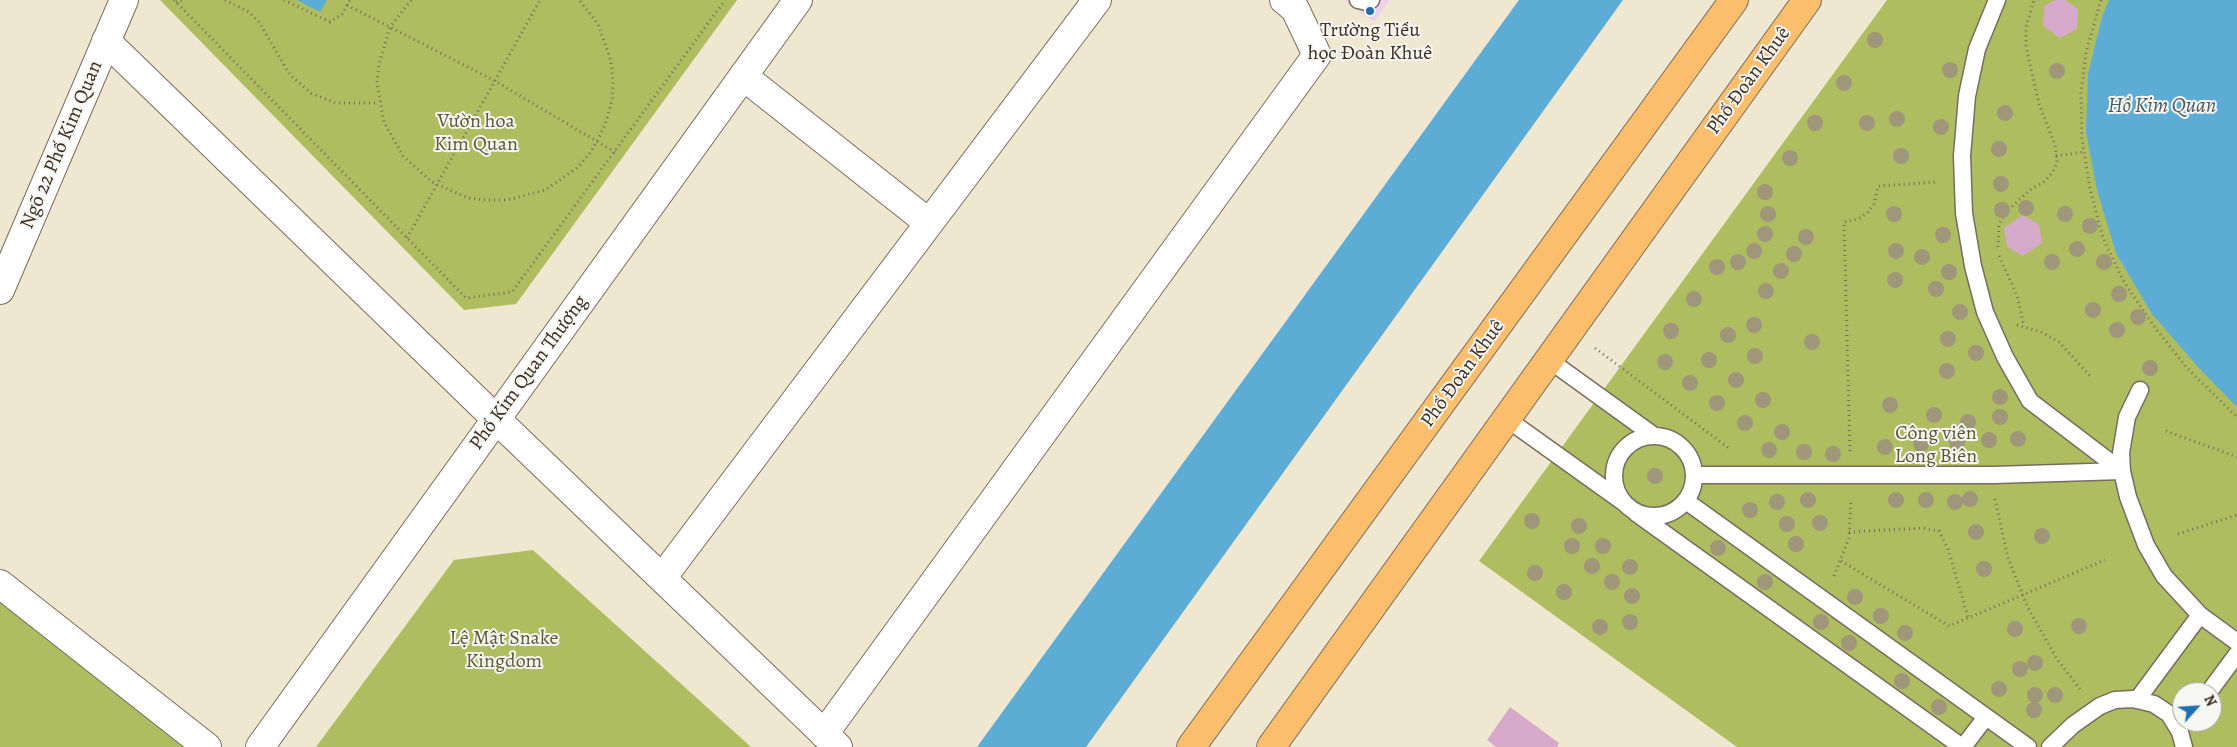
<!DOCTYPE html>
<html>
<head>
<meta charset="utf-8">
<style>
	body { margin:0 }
	#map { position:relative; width:2237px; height:747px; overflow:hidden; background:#f0e7d1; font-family:Alegreya,serif }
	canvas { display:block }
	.north { position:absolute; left:2172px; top:682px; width:50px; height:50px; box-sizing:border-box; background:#f6f6f2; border:1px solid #aba49d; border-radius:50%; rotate:64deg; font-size:14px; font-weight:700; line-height:20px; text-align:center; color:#3b2a1e }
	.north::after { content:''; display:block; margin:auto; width:18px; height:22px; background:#1f6fb2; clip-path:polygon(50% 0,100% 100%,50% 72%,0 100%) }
</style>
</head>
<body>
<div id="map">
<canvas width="2237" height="747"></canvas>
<div class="north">N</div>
</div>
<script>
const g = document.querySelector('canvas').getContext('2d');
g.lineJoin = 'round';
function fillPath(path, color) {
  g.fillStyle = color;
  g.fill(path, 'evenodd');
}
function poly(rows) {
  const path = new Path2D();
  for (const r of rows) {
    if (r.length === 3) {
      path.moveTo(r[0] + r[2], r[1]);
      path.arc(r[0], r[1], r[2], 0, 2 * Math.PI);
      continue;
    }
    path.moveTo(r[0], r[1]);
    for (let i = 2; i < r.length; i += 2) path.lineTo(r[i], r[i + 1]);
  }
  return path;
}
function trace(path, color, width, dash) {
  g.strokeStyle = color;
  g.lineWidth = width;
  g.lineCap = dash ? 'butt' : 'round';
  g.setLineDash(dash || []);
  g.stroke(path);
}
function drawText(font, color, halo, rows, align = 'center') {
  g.font = font + ' Alegreya,serif';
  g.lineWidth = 4;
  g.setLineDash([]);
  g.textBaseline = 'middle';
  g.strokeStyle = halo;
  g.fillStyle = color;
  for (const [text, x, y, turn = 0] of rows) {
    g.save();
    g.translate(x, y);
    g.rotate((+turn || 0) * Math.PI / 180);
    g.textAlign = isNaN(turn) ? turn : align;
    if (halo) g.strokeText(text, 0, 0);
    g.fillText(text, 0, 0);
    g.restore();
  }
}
fillPath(poly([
	[1344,0,1390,0,1374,22]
]), '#edd1e9');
fillPath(poly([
	[160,0,737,0,516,304,464,310],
	[1887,0,2237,0,2237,747,1737,747,1479,561],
	[2182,692,2212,692,2212,722,2182,722],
	[533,550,751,747,316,747,454,560],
	[0,592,187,747,0,747]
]), '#aebd60');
fillPath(poly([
	[297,0,327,0,320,12],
	[1519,0,1623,0,1086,747,977,747],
	[2109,0,2237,0,2237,407,2199,368,2152,314,2116,253,2097,190,2086,132,2088,74,2102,17]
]), '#5cacd6');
fillPath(poly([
	[2055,0,2065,0,2078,9,2077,29,2060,38,2043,26,2044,6],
	[2022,215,2039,224,2042,243,2023,256,2007,247,2004,228],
	[1510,707,1559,743,1557,747,1496,747,1487,740]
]), '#d6a9ca');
const service = poly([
	[1358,0,1367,2,1371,0],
	[1997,0,1977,49,1967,96,1962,156,1964,213,1973,266,1985,312,2005,357,2030,401,2122,471],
	[1549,360,1653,435],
	[2140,390,2127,417,2121,453,2122,471,2128,497,2146,545,2164,576,2200,615,2237,642],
	[1507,419,1623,502],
	[1654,476,40],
	[1695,475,1994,475,2122,471],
	[1686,501,2028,747],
	[1636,513,1962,747],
	[2209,692,2237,654],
	[2137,700,2200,615],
	[1963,747,1986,717],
	[2050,747,2073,725,2100,706,2115,700,2133,699,2154,704,2169,714,2180,732,2184,747]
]);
const minor = poly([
	[743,76,929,223],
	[0,290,124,0],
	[662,578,1097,0],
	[0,584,207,747],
	[824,734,1317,55,1295,9,1284,0]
]);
const tertiary = poly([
	[106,41,496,419,838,747],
	[260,747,798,0]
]);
const primary = poly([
	[1191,747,1734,0],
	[1271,747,1807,0]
]);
trace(service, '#7a6c5d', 19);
trace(minor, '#7a6c5d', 30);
trace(tertiary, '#7a6c5d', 30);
trace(primary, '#7a6c5d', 30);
trace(poly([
	[174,0,466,298,512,292,725,0],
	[225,0,249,12,259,22,290,75,311,93,335,103,379,103],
	[284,0,330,22,342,14,350,0],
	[411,0,390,27,379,64,377,83,384,122,403,156,432,182,468,198,487,200,507,200,545,190,577,168,590,153,601,134,607,119,612,100,613,81,611,61,598,24,579,0],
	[2101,0,2086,52,2081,93,2082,139,2090,189,2103,238,2124,282,2153,325,2186,367,2237,417],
	[176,2,182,0],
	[347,5,495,81,615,152],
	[2056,156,2084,152],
	[407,238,540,0],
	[1998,247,1999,224,2007,211,2030,190,2045,181,2053,172,2057,162,2055,145,2039,104,2026,47,2026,27,2034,0],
	[1999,256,2017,295,2024,326],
	[2017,325,2041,332,2059,342,2090,376],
	[1595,348,1730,449],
	[2166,431,2237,457],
	[1850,451,1844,222,1859,219,1868,212,1874,204,1878,186,1937,182],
	[1995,499,2008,558,2027,606,2057,659,2080,689],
	[1849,532,1922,528,1939,531,1948,549,1968,617],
	[2178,534,2237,515],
	[1841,561,1949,626,2105,560],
	[1834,576,1849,538,1851,500]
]), '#7a6c5d', 3, [1, 4]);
trace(service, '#fff', 16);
trace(minor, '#fff', 28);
trace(tertiary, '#fff', 28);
trace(primary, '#fabe6d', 28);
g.fillStyle = '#a0977a';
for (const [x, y] of [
	[1875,40],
	[1950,70],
	[2057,71],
	[1844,83],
	[2005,113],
	[1897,119],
	[1815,123],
	[1867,123],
	[1941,127],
	[1999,149],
	[1901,156],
	[1790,158],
	[2001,184],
	[1765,192],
	[2026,208],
	[2002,210],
	[1768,214],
	[1894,214],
	[2065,214],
	[2090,226],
	[1765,234],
	[1943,235],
	[1806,237],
	[2077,249],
	[1754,251],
	[1896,251],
	[1794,254],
	[1922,257],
	[1738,262],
	[2052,262],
	[2104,262],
	[1717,267],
	[1781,271],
	[1949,272],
	[1895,280],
	[1936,289],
	[1766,291],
	[2119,294],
	[1694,299],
	[2093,310],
	[1960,312],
	[2138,317],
	[1754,325],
	[2117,330],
	[1671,331],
	[1728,335],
	[1948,339],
	[1812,342],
	[1976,353],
	[1755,356],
	[1709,360],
	[1665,362],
	[2150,368],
	[1947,371],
	[1736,380],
	[1690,383],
	[2000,397],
	[1763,400],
	[1717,403],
	[1890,405],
	[1934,415],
	[2000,417],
	[1968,422],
	[1745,423],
	[1782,432],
	[2018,439],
	[1989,440],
	[1957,442],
	[1921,444],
	[1885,447],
	[1769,450],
	[1804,452],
	[1833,454],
	[1655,476],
	[1970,499],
	[1808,500],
	[1896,500],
	[1926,500],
	[1777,502],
	[1955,502],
	[1750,510],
	[1532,521],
	[1820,523],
	[1787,524],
	[1579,526],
	[1976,532],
	[2042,536],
	[1796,544],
	[1572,546],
	[1603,546],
	[1718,548],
	[1592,566],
	[1630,567],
	[1984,569],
	[1535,573],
	[1612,582],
	[1765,582],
	[1564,592],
	[1632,596],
	[1855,597],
	[1881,616],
	[1630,622],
	[1821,622],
	[2079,626],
	[1600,627],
	[2015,629],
	[1905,633],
	[1849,643],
	[2035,663],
	[2020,669],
	[1902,681],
	[1999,689],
	[2035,695],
	[2055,695],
	[1939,707],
	[2034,710]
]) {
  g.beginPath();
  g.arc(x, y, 8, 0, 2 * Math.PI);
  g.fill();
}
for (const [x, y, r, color] of [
	[1370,11,5,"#1f6fb2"]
]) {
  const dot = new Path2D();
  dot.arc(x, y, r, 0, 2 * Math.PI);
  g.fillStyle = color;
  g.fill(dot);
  trace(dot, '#f6f6f2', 2);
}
drawText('20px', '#3b2a1e', '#f6f6f2', [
	["Trường Tiểu",1370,31],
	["học Đoàn Khuê",1370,54]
]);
drawText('20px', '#3b2a1e', '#f6f6f2', [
	["Phố Đoàn Khuê",1749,81,-54],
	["Ngõ 22 Phố Kim Quan",62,145,-67],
	["Phố Kim Quan Thượng",529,373,-54],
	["Phố Đoàn Khuê",1463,374,-54]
]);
drawText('20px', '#5e5632', '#f6f6f2', [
	["Vườn hoa",476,122],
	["Kim Quan",476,145],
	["Công viên",1936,434],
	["Long Biên",1936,457],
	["Lệ Mật Snake",504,639],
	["Kingdom",504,662]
]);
drawText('italic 21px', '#47585e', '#f6f6f2', [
	["Hồ Kim Quan",2162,107]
]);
</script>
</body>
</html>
